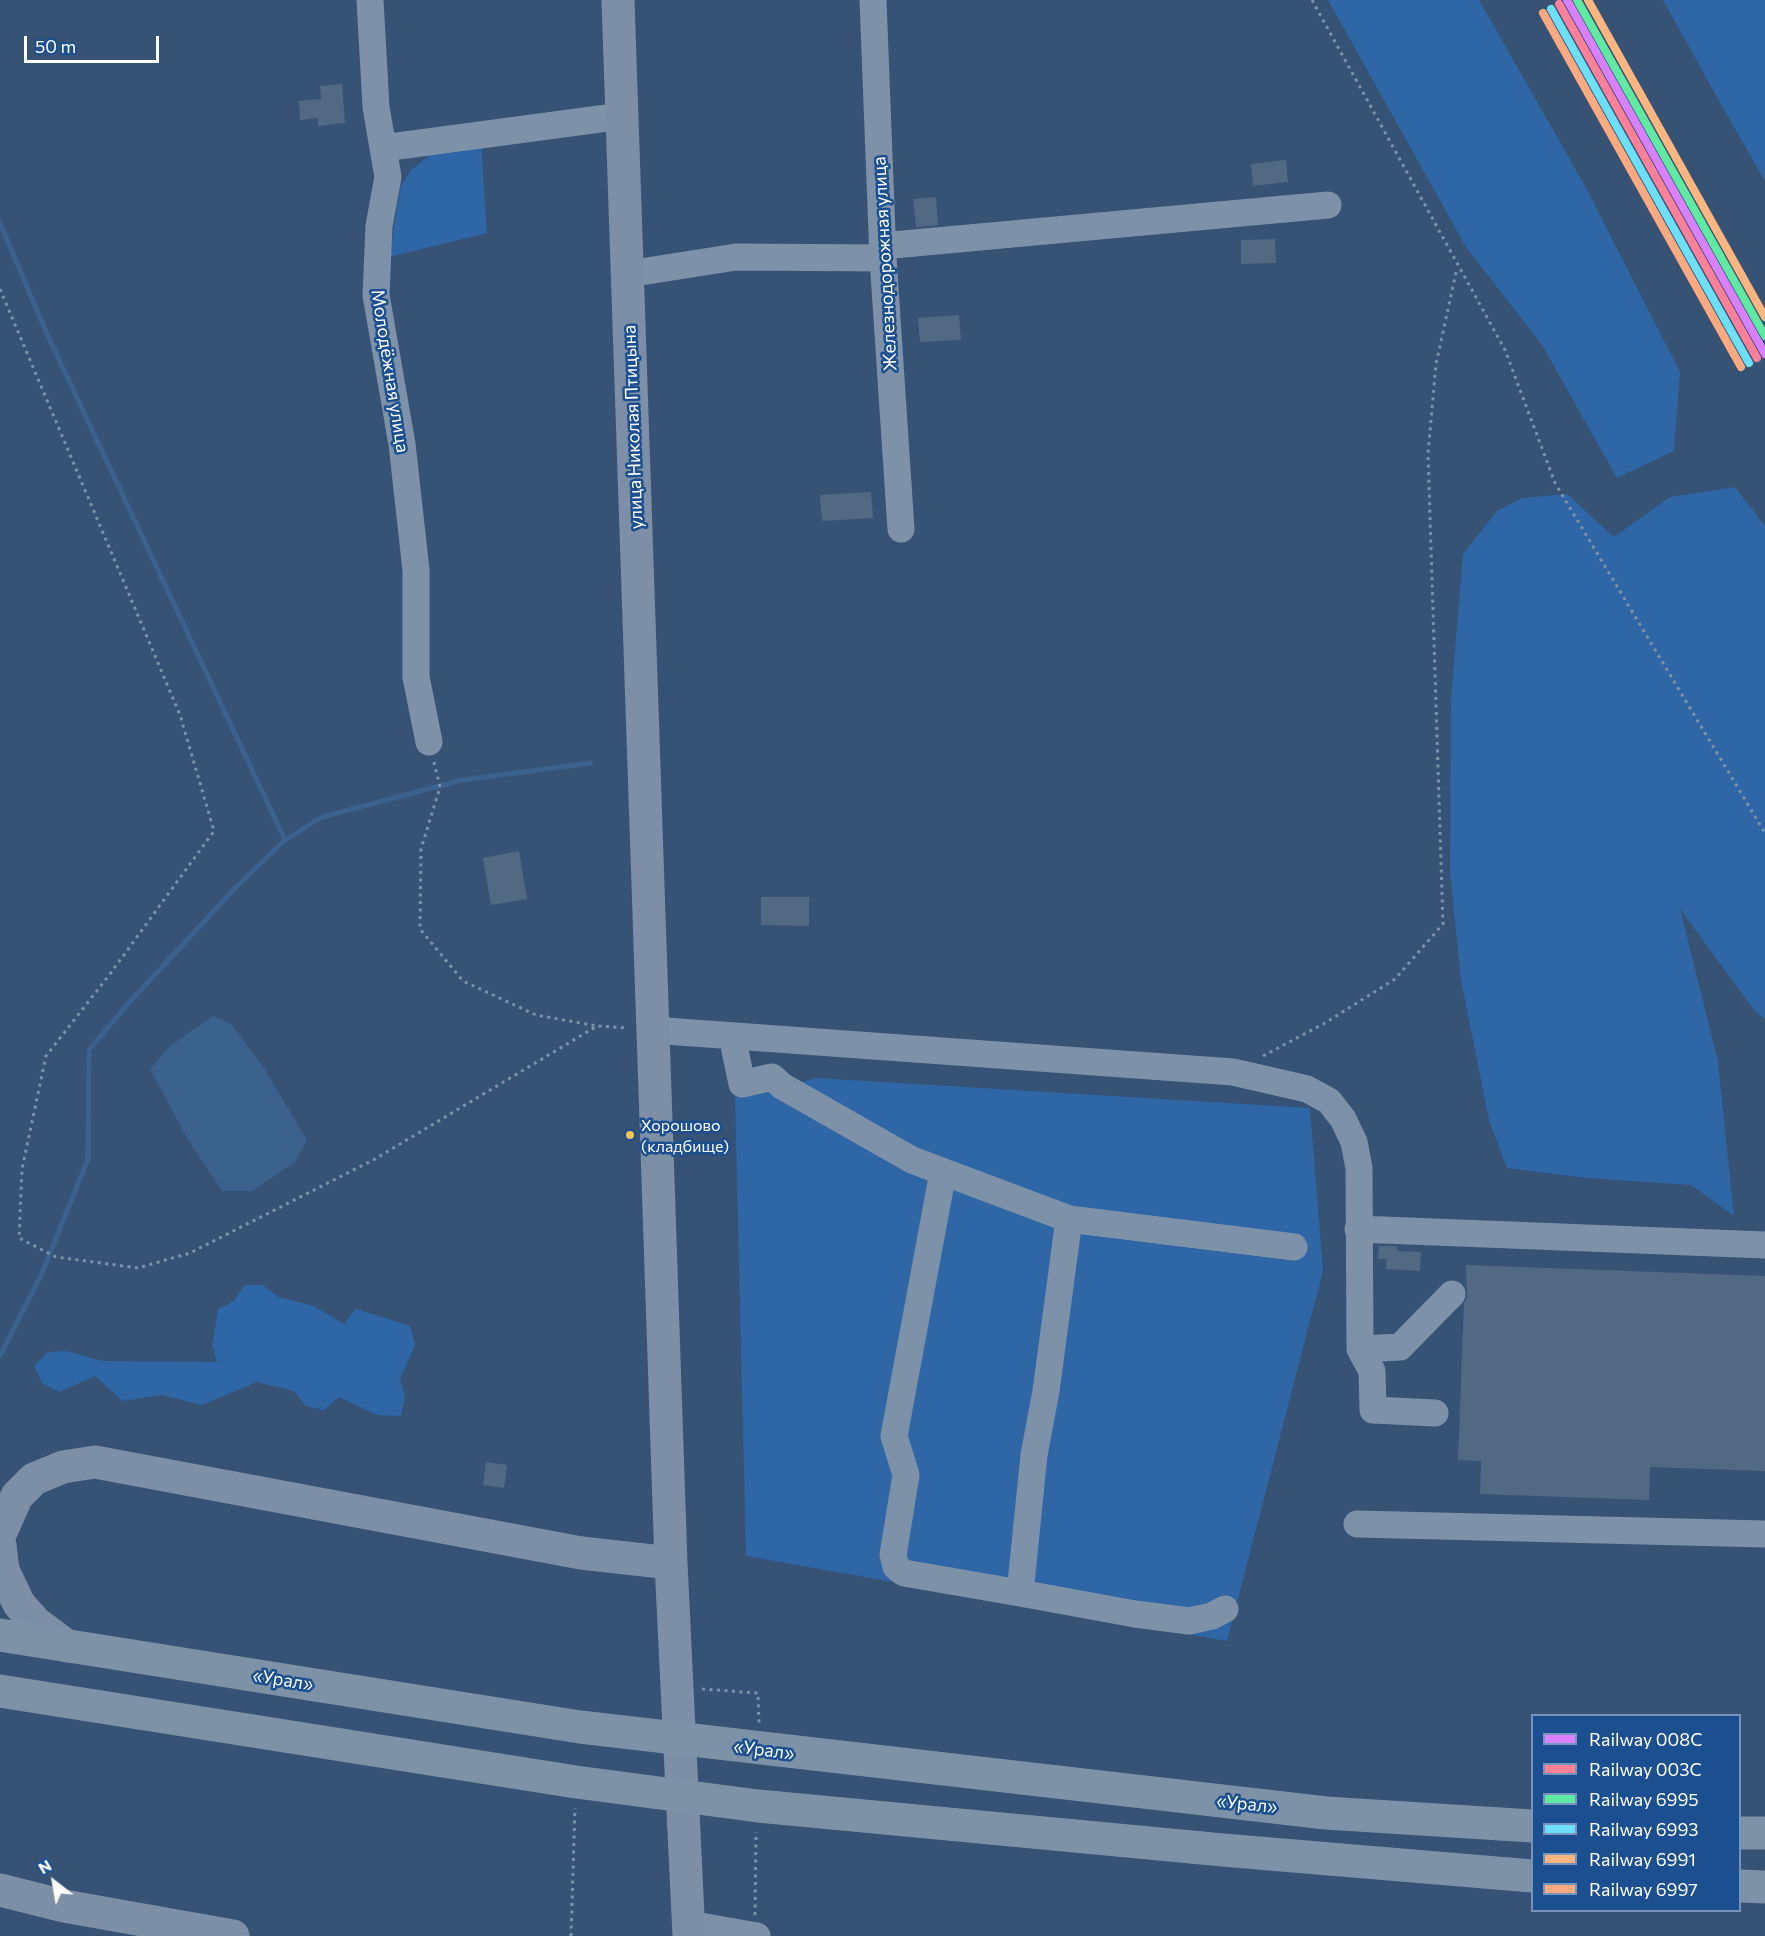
<!DOCTYPE html>
<html>
<head>
<meta charset="utf-8">
<style>
	body { margin:0 }
	#map { position:relative; width:1765px; height:1936px; overflow:hidden; background:#365274; font-family:Commissioner,sans-serif }
	canvas { display:block }
	.legend { position:absolute; left:1531px; top:1714px; width:210px; height:198px; box-sizing:border-box; background:#1b4f8f; border:2px solid #7695bc; margin:0; padding:8px 10px; list-style:none; font-size:18px; color:#fff }
	.legend li { display:flex; align-items:center; gap:12px; height:30px }
	.legend b { width:30px; border:2px solid #7695bc }
	.north { position:absolute; left:24px; top:1852px; width:60px; height:60px; -webkit-text-stroke:4px #1b4f8f; paint-order:stroke; rotate:329deg; font-size:16px; font-weight:700; line-height:24px; text-align:center; color:#fff }
	.north::after { content:''; display:block; margin:auto; width:21px; height:27px; background:#fff; clip-path:polygon(50% 0,100% 100%,50% 72%,0 100%) }
	.scale { position:absolute; left:24px; top:36px; width:135px; height:27px; box-sizing:border-box; border:3px solid #fff; border-top:0; padding-left:8px; font-size:18px; line-height:21px; white-space:nowrap; color:#fff; -webkit-text-stroke:4px #1b4f8f; paint-order:stroke }
</style>
</head>
<body>
<div id="map">
<canvas width="1765" height="1936"></canvas>
<ul class="legend">
<li><b style="height:8px;background:#d880ff"></b>Railway 008С</li>
<li><b style="height:8px;background:#ff8098"></b>Railway 003С</li>
<li><b style="height:8px;background:#60e9a3"></b>Railway 6995</li>
<li><b style="height:8px;background:#6ddff8"></b>Railway 6993</li>
<li><b style="height:8px;background:#ffb580"></b>Railway 6991</li>
<li><b style="height:8px;background:#ffa980"></b>Railway 6997</li>
</ul>
<div class="north">N</div>
<div class="scale">50 m</div>
</div>
<script>
const g = document.querySelector('canvas').getContext('2d');
g.lineJoin = 'round';
function fillPath(path, color) {
  g.fillStyle = color;
  g.fill(path, 'evenodd');
}
function poly(rows) {
  const path = new Path2D();
  for (const r of rows) {
    path.moveTo(r[0], r[1]);
    for (let i = 2; i < r.length; i += 2) path.lineTo(r[i], r[i + 1]);
  }
  return path;
}
function trace(path, color, width, dash) {
  g.strokeStyle = color;
  g.lineWidth = width;
  g.lineCap = dash ? 'butt' : 'round';
  g.setLineDash(dash || []);
  g.stroke(path);
}
function drawText(font, color, halo, rows, align = 'center') {
  g.font = font + ' Commissioner,sans-serif';
  g.lineWidth = 5;
  g.setLineDash([]);
  g.textBaseline = 'middle';
  g.strokeStyle = halo;
  g.fillStyle = color;
  for (const [text, x, y, turn = 0] of rows) {
    g.save();
    g.translate(x, y);
    g.rotate((+turn || 0) * Math.PI / 180);
    g.textAlign = isNaN(turn) ? turn : align;
    if (halo) g.strokeText(text, 0, 0);
    g.fillText(text, 0, 0);
    g.restore();
  }
}
fillPath(poly([
	[1328,0,1479,0,1585,186,1680,372,1674,451,1617,478,1542,345,1466,247],
	[1663,0,1765,0,1765,181,1727,115],
	[481,141,487,233,389,257,401,186,411,170,430,155],
	[1735,487,1765,526,1765,1019,1754,1010,1680,909,1718,1062,1734,1216,1691,1185,1586,1178,1507,1168,1489,1120,1461,980,1450,871,1451,699,1463,554,1497,511,1522,498,1567,494,1614,537,1670,497],
	[818,1078,1310,1108,1323,1271,1227,1641,746,1556,735,1097],
	[244,1285,263,1285,278,1297,314,1306,344,1324,356,1309,410,1326,415,1345,400,1379,405,1397,401,1416,377,1415,339,1397,324,1410,306,1406,294,1391,257,1382,202,1405,162,1395,123,1401,95,1376,59,1392,42,1383,34,1366,48,1352,66,1351,103,1361,217,1362,212,1346,218,1309,234,1301]
]), '#2f66a5');
fillPath(poly([
	[213,1016,231,1024,262,1065,307,1140,295,1162,252,1191,222,1191,187,1138,150,1069,169,1047]
]), '#3b618d');
trace(poly([
	[0,223,47,334,285,840],
	[0,1356,42,1273,88,1159,89,1050,126,1006,236,887,285,840,322,817,462,780,591,763]
]), '#3b618d', 5);
fillPath(poly([
	[342,84,345,123,318,126,318,118,300,120,299,101,321,99,320,86],
	[1286,160,1288,182,1253,186,1251,164],
	[936,197,938,225,916,227,913,199],
	[1275,239,1276,263,1241,264,1241,240],
	[959,315,961,340,920,342,918,318],
	[871,492,873,518,822,521,820,495],
	[519,851,527,899,491,905,483,858],
	[761,897,809,897,809,926,761,925],
	[1379,1246,1397,1246,1397,1251,1421,1252,1420,1271,1386,1269,1387,1259,1378,1259],
	[1466,1265,1765,1276,1765,1471,1650,1467,1649,1500,1480,1494,1481,1461,1458,1460,1464,1303,1467,1297],
	[486,1462,507,1465,504,1488,483,1485]
]), '#526984');
trace(poly([
	[1312,0,1505,350,1555,483,1765,833],
	[0,289,180,715,214,831,110,974,46,1056,22,1169,19,1238,56,1257,138,1268,190,1253,375,1159,597,1026,627,1028],
	[434,762,440,787,421,849,420,929,463,981,536,1015,597,1026],
	[1263,1056,1325,1023,1395,979,1443,924,1428,454,1436,364,1457,268],
	[702,1689,758,1693,759,1723],
	[755,1915,756,1832],
	[571,1936,575,1808]
]), '#7d92a8', 3, [3, 4.5]);
trace(poly([
	[370,0,376,107,388,177,379,226,376,295,402,444,416,570,416,677,429,742],
	[873,0,883,258,901,529],
	[383,148,622,116],
	[882,246,1328,205],
	[628,274,736,257,883,258],
	[652,1030,1233,1072,1307,1089,1329,1101,1343,1119,1354,1142,1359,1168,1360,1349,1400,1347,1452,1294],
	[732,1036,742,1084,772,1077,782,1086,912,1160,1069,1219,1294,1247],
	[943,1172,894,1436,906,1475,893,1555,896,1567,904,1573,1020,1593,1034,1455,1046,1391,1069,1219],
	[1358,1229,1765,1245],
	[1360,1349,1372,1371,1373,1410,1435,1413],
	[1357,1524,1765,1534],
	[1020,1593,1135,1614,1189,1621,1212,1616,1225,1609],
	[689,1924,757,1936]
]), '#7d92a8', 27);
trace(poly([
	[618,0,671,1563,689,1936],
	[0,1534,17,1496,34,1479,63,1467,95,1462,581,1553,671,1563],
	[0,1545,3,1570,19,1604,36,1623,67,1646],
	[0,1890,64,1906,233,1936]
]), '#7d8ea7', 33);
trace(poly([
	[0,1635,580,1727,1326,1813,1532,1826],
	[0,1691,576,1782,758,1806,1223,1850,1532,1876],
	[1740,1833,1765,1833],
	[1740,1886,1765,1887]
]), '#7e92a7', 33);
trace(poly([
	[1567,0,1765,354]
]), '#d880ff', 8);
trace(poly([
	[1559,4,1757,358]
]), '#ff8098', 8);
trace(poly([
	[1577,0,1765,336]
]), '#60e9a3', 8);
trace(poly([
	[1551,9,1749,363]
]), '#6ddff8', 8);
trace(poly([
	[1588,0,1765,317]
]), '#ffb580', 8);
trace(poly([
	[1543,13,1741,367]
]), '#ffa980', 8);
for (const [x, y, r, color] of [
	[630,1135,5,"#fcc553"]
]) {
  const dot = new Path2D();
  dot.arc(x, y, r, 0, 2 * Math.PI);
  g.fillStyle = color;
  g.fill(dot);
  trace(dot, '#1b4f8f', 2);
}
drawText('16px', '#fff', '#1b4f8f', [
	["Хорошово",641,1126],
	["(кладбище)",641,1147]
], 'left');
drawText('18px', '#fff', '#1b4f8f', [
	["Железнодорожная улица",885,264,-93],
	["Молодёжная улица",390,371,81],
	["улица Николая Птицына",633,427,-92],
	["«Урал»",283,1680,9],
	["«Урал»",764,1750,7],
	["«Урал»",1247,1804,6]
]);
</script>
</body>
</html>
